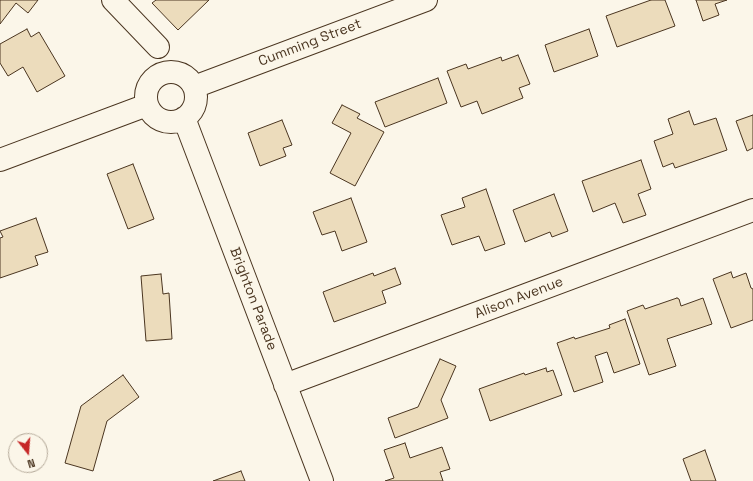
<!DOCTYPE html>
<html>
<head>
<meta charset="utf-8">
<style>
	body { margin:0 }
	#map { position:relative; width:753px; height:481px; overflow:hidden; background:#fbf6e9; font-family:"Space Grotesk",sans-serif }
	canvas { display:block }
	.north { position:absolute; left:8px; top:433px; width:40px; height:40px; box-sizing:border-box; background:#fbf6e9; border:1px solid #b4a999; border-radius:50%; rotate:163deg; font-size:11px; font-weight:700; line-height:16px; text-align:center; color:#4a3520 }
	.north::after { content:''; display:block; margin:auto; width:14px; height:18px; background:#c62828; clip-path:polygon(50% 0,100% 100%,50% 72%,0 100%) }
</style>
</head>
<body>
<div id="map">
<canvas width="753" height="481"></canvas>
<div class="north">N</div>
</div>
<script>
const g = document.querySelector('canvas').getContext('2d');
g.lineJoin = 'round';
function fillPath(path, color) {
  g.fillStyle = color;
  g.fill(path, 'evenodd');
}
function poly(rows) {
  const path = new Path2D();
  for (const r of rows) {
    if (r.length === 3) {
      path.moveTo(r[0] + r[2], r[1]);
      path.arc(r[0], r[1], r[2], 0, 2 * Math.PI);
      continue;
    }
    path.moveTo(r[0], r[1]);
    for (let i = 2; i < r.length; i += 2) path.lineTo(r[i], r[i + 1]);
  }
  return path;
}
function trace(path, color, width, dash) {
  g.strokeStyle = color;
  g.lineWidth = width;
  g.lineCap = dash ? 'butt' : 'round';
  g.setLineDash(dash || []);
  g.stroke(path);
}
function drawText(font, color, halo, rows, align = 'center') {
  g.font = font + ' "Space Grotesk",sans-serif';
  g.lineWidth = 3;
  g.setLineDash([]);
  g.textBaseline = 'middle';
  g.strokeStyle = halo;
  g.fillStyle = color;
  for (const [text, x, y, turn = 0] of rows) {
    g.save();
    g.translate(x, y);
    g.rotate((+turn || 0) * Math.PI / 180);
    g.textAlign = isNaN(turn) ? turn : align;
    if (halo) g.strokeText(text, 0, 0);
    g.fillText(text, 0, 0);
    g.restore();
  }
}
const building = poly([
	[0,0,38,0,28,13,16,3,0,24,0,0],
	[156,0,209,0,178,30,152,3,156,0],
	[651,0,665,0,675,26,617,47,606,16,651,0],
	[696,0,727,0,715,4,719,15,703,21,696,0],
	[27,29,31,37,39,32,65,76,37,92,23,67,8,76,0,63,0,44,27,29],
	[589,29,598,56,554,72,545,45,589,29],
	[518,55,530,84,519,88,523,98,482,114,477,101,461,107,447,71,466,64,468,69,501,57,502,61,518,55],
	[438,78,447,103,385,127,375,102,438,78],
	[342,105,360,114,357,118,384,132,355,186,330,173,351,133,332,123,342,105],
	[689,111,694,125,716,118,727,150,675,168,673,163,663,167,654,141,673,134,668,119,689,111],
	[753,115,753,148,747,151,736,121,753,115],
	[282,120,292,145,283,148,286,156,260,166,248,133,282,120],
	[641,160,651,189,638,194,646,215,623,223,615,203,593,212,582,181,641,160],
	[133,164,154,219,128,229,107,174,133,164],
	[486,189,505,244,485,251,479,236,452,245,441,215,465,207,462,198,486,189],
	[554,194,568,231,552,237,550,232,525,242,513,210,554,194],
	[351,198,367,242,342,251,335,231,322,235,313,212,351,198],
	[36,218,48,252,35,256,38,265,0,278,0,238,3,237,0,231,36,218],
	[395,268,401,284,382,291,386,303,334,322,323,292,373,273,374,276,395,268],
	[731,272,733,278,746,273,751,288,753,289,753,320,731,328,713,279,731,272],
	[161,274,163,294,169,293,172,339,146,341,141,276,161,274],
	[677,298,679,299,681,306,703,298,712,324,667,339,676,366,649,375,627,311,643,305,645,309,677,298],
	[625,319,640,364,614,373,607,352,595,356,603,382,574,392,557,343,574,337,575,339,610,328,609,325,625,319],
	[440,359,456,366,441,400,448,418,395,438,388,418,418,407,440,359],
	[546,368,547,372,553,370,562,395,490,421,479,389,524,373,525,375,546,368],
	[123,375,139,397,107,421,93,471,65,463,81,406,123,375],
	[405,443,410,458,442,447,450,469,440,472,443,481,385,481,394,478,384,450,405,443],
	[705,450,716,481,691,481,683,459,705,450],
	[241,471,245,481,213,481,241,471]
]);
fillPath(building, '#ecdcbc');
trace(building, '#4a3520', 1);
const minor = poly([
	[113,0,158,47],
	[171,97,25],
	[194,87,426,0],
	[184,118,322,481],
	[0,160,147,105],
	[285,385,753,210]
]);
trace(minor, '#4a3520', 24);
trace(minor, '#fbf6e9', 22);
drawText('14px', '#4a3520', '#fbf6e9', [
	["Cumming Street",310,43,-21],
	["Alison Avenue",519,298,-21],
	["Brighton Parade",253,299,69]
]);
</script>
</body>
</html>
